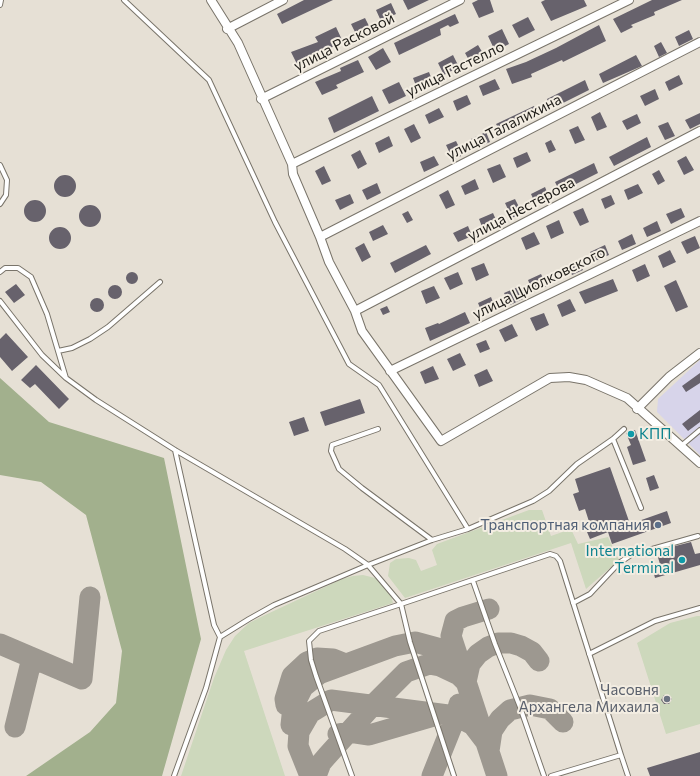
<!DOCTYPE html>
<html>
<head>
<meta charset="utf-8">
<style>
	body { margin:0 }
	canvas { display:block; background:#e6e0d5 }
</style>
</head>
<body>
<canvas width="700" height="776"></canvas>
<script>
const g = document.querySelector('canvas').getContext('2d');
g.lineJoin = 'round';
function fillPath(path, color) {
  g.fillStyle = color;
  g.fill(path, 'evenodd');
}
function poly(rows) {
  const path = new Path2D();
  for (const r of rows) {
    if (r.length === 3) {
      path.moveTo(r[0] + r[2], r[1]);
      path.arc(r[0], r[1], r[2], 0, 2 * Math.PI);
      continue;
    }
    path.moveTo(r[0], r[1]);
    for (let i = 2; i < r.length; i += 2) path.lineTo(r[i], r[i + 1]);
  }
  return path;
}
function trace(path, color, width, dash) {
  g.strokeStyle = color;
  g.lineWidth = width;
  g.lineCap = dash ? 'butt' : 'round';
  g.setLineDash(dash || []);
  g.stroke(path);
}
function drawText(font, color, halo, rows, align = 'center') {
  g.font = font + ' Commissioner,sans-serif';
  g.lineWidth = 4;
  g.setLineDash([]);
  g.textBaseline = 'middle';
  g.strokeStyle = halo;
  g.fillStyle = color;
  for (const [text, x, y, turn = 0] of rows) {
    g.save();
    g.translate(x, y);
    g.rotate((+turn || 0) * Math.PI / 180);
    g.textAlign = isNaN(turn) ? turn : align;
    if (halo) g.strokeText(text, 0, 0);
    g.fillText(text, 0, 0);
    g.restore();
  }
}
fillPath(poly([
	[700,360,700,455,657,412,658,399]
]), '#d7d4ea');
fillPath(poly([
	[529,510,542,510,551,536,571,529,578,544,608,537,619,560,586,589,571,543,405,598,388,576,390,563,396,559,409,558,416,560,421,571,437,565,432,550,437,544],
	[363,575,375,578,382,582,390,592,393,603,244,651,285,776,181,776,214,678,226,650,235,636,249,623,263,616,342,579,353,576],
	[697,616,700,616,700,724,666,734,637,643,670,623]
]), '#cdd8bc');
fillPath(poly([
	[0,378,49,422,164,458,201,639,162,776,26,776,90,732,116,703,122,651,86,515,41,482,0,475]
]), '#a2b08d');
trace(poly([
	[489,609,463,617,455,621,451,636,497,776],
	[0,644,82,679,90,597],
	[286,705,285,699,292,676,307,662,317,658,333,659,343,663],
	[291,725,293,707,303,687,319,674,395,646,415,642,437,648,455,664,460,672],
	[15,727,32,658],
	[338,734,349,732,369,735,434,716],
	[489,751,492,731,500,719,510,710,530,705,550,709,563,722],
	[310,776,298,746,299,732,310,713,331,700,456,716,473,725,486,742],
	[316,776,321,763,327,756,373,705,406,672,429,664,440,666,459,675,466,682,470,664,478,654,488,647,498,643,511,643,521,646,532,652,539,661],
	[432,776,456,716,459,704]
]), '#9d9890', 21);
fillPath(poly([
	[304,0,333,0,282,24,277,14],
	[403,0,429,0,408,10],
	[478,0,490,0,494,12,479,18,472,3],
	[545,0,584,0,587,6,551,21,541,2],
	[652,0,682,0,654,12,655,15,631,25,633,27,621,33,613,19],
	[391,3,396,14,381,21,376,10],
	[455,14,459,23,450,27,448,25,440,29,441,35,399,55,394,43],
	[528,17,535,30,519,38,512,25],
	[365,18,370,28,356,34,351,24],
	[599,25,606,41,563,62,562,60,531,74,532,77,512,84,506,69,526,62,556,48],
	[336,27,343,42,297,64,291,52,318,42,315,37],
	[502,29,509,44,495,51,488,36],
	[689,30,693,39,679,46,675,37],
	[661,42,667,53,659,57,654,46],
	[478,45,484,55,470,62,465,53],
	[383,48,391,62,376,70,368,57],
	[453,55,459,67,444,75,438,63],
	[636,55,642,66,603,83,599,74],
	[358,60,364,72,336,85,338,88,322,95,315,82,341,71,340,68],
	[429,72,434,85,418,91,413,78],
	[679,75,683,84,669,91,665,82],
	[495,79,500,89,483,96,479,86],
	[585,80,589,90,551,109,547,99],
	[399,82,406,96,389,104,382,90],
	[655,89,659,99,645,106,640,96],
	[467,95,471,104,457,111,453,101],
	[372,96,379,111,334,133,328,118],
	[534,106,539,115,501,133,496,124],
	[439,108,444,117,429,124,425,115],
	[600,112,607,127,597,131,591,117],
	[700,113,700,124,690,129,685,120],
	[637,114,641,123,627,130,622,121],
	[668,122,675,136,665,140,658,126],
	[414,124,421,138,411,143,404,129],
	[578,126,585,140,575,144,569,130],
	[486,132,490,142,476,148,471,139],
	[389,136,393,146,379,153,375,143],
	[647,137,651,147,614,166,609,157],
	[551,140,556,150,549,153,545,143],
	[456,141,463,155,453,160,446,145],
	[360,150,367,164,358,169,351,155],
	[527,152,531,161,517,168,513,158],
	[434,156,439,165,424,172,420,162],
	[686,156,694,170,684,175,677,161],
	[594,163,598,173,560,192,555,182],
	[500,164,506,177,493,183,487,169],
	[324,166,331,181,322,185,315,171],
	[659,170,665,181,658,185,652,174],
	[65,186,11],
	[475,179,479,189,465,195,461,186],
	[377,183,381,193,367,200,362,190],
	[638,184,643,193,628,200,624,190],
	[545,187,549,197,535,203,531,194],
	[448,190,455,205,446,209,439,195],
	[350,194,354,203,340,210,335,200],
	[611,195,615,204,605,209,601,199],
	[515,199,522,213,512,218,505,203],
	[35,211,11],
	[90,216,11],
	[583,208,589,222,580,226,573,212],
	[681,208,685,217,671,224,666,214],
	[408,211,413,220,407,223,402,214],
	[493,213,497,222,483,229,479,219],
	[559,220,564,233,551,239,546,226],
	[657,221,661,231,647,237,643,228],
	[383,225,388,234,373,241,369,232],
	[468,226,472,236,458,242,453,233],
	[60,238,11],
	[534,232,540,244,526,250,521,238],
	[632,234,636,244,622,250,618,241],
	[695,236,700,248,687,254,681,242],
	[364,243,371,257,362,262,355,248],
	[426,245,431,254,395,273,390,263],
	[605,245,609,255,595,261,590,252],
	[670,250,676,262,663,268,658,256],
	[578,261,583,270,572,275,568,265],
	[484,263,489,275,476,281,471,268],
	[645,264,650,276,637,282,632,270],
	[458,272,463,284,450,290,444,278],
	[132,278,6],
	[541,274,547,286,533,292,528,280],
	[613,279,618,291,585,304,579,292],
	[676,280,688,307,676,312,664,286],
	[16,284,25,295,14,303,5,292],
	[115,292,7],
	[434,286,440,298,426,304,421,291],
	[518,287,523,299,510,305,504,293],
	[491,297,496,310,483,315,478,303],
	[97,305,7],
	[570,299,576,311,562,317,557,305],
	[387,306,390,312,383,315,380,309],
	[465,312,470,323,430,341,425,328,438,323,439,324],
	[544,313,549,325,536,331,530,318],
	[512,324,518,336,505,342,499,330],
	[6,333,28,357,12,371,0,357,0,339],
	[486,340,490,349,480,353,476,344],
	[460,353,466,365,453,371,447,359],
	[36,365,69,399,59,409,35,384,30,388,21,380],
	[433,366,439,379,425,384,420,372],
	[487,369,493,381,479,387,474,375],
	[700,373,700,383,686,392,682,386],
	[360,399,365,413,325,426,320,412],
	[700,410,700,422,688,431,682,424],
	[304,417,309,431,294,436,289,422],
	[635,430,646,461,633,465,627,447,631,445,626,433],
	[610,467,630,524,667,511,671,523,612,544,608,532,590,539,587,532,592,531,585,509,579,511,573,494,579,492,575,479],
	[654,475,659,488,650,491,646,478],
	[691,542,695,554,700,553,700,565,655,578,652,566,660,564,656,551],
	[664,695,669,695,672,699,669,704,664,704,661,700],
	[700,752,700,776,650,776,647,768]
]), '#67626c');
const lane = poly([
	[124,0,209,80,275,222,349,364,379,385,468,529],
	[0,5,1,0],
	[0,165,7,180,6,195,0,204],
	[0,272,5,268,18,268,31,277,47,314,66,378],
	[0,301,42,355,66,378,96,400,175,450,345,549,368,565,432,540,468,529,533,501,549,491,577,464,613,439,624,429],
	[58,351,72,348,90,339,108,327,160,282],
	[378,429,332,445,331,451,339,469,362,488,432,540],
	[613,439,641,508],
	[681,446,700,430],
	[175,450,214,625,220,637],
	[473,581,495,644,520,707,544,776],
	[573,603,590,594,619,563,631,555,698,536],
	[589,654,655,621,700,608],
	[621,755,628,776],
	[174,776,206,688,220,637,249,619,274,605,368,565,401,604,550,554,556,556,560,561,621,755,551,776],
	[352,776,316,676,311,660,309,641,319,631,401,604,410,642,454,776]
]);
const street = poly([
	[211,0,238,43,292,164,293,174,320,237,329,262,355,311,362,331,441,441,550,378,569,377,586,380,627,398,700,463],
	[227,29,283,0],
	[261,99,460,0],
	[292,164,629,0],
	[320,237,700,42],
	[355,311,700,131],
	[390,371,700,221],
	[637,409,669,377,700,353]
]);
trace(lane, '#79746a', 6);
trace(street, '#79746a', 10);
trace(lane, '#fff', 4);
trace(street, '#fff', 8);
for (const [x, y, r, color] of [
	[631,434,4,"#0f9aa8"],
	[658,525,4,"#5c6f8a"],
	[682,560,4,"#0f9aa8"],
	[667,699,4,"#6b7280"]
]) {
  const dot = new Path2D();
  dot.arc(x, y, r, 0, 2 * Math.PI);
  g.fillStyle = color;
  g.fill(dot);
  trace(dot, '#f3ede2', 1.5);
}
drawText('15px', '#1d1b17', '#f3ede2', [
	["улица Расковой",344,42,-27],
	["улица Гастелло",455,69,-26],
	["улица Талалихина",504,127,-27],
	["улица Нестерова",521,209,-28],
	["улица Циолковского",539,283,-26]
]);
drawText('15px', '#0d838f', '#f3ede2', [
	["КПП",639,434],
	["International",674,551,"right"],
	["Terminal",674,568,"right"]
], 'left');
drawText('15px', '#4e5e75', '#f3ede2', [
	["Транспортная компания",650,525]
], 'right');
drawText('15px', '#5b616d', '#f3ede2', [
	["Часовня",659,690],
	["Архангела Михаила",659,707]
], 'right');
</script>
</body>
</html>
